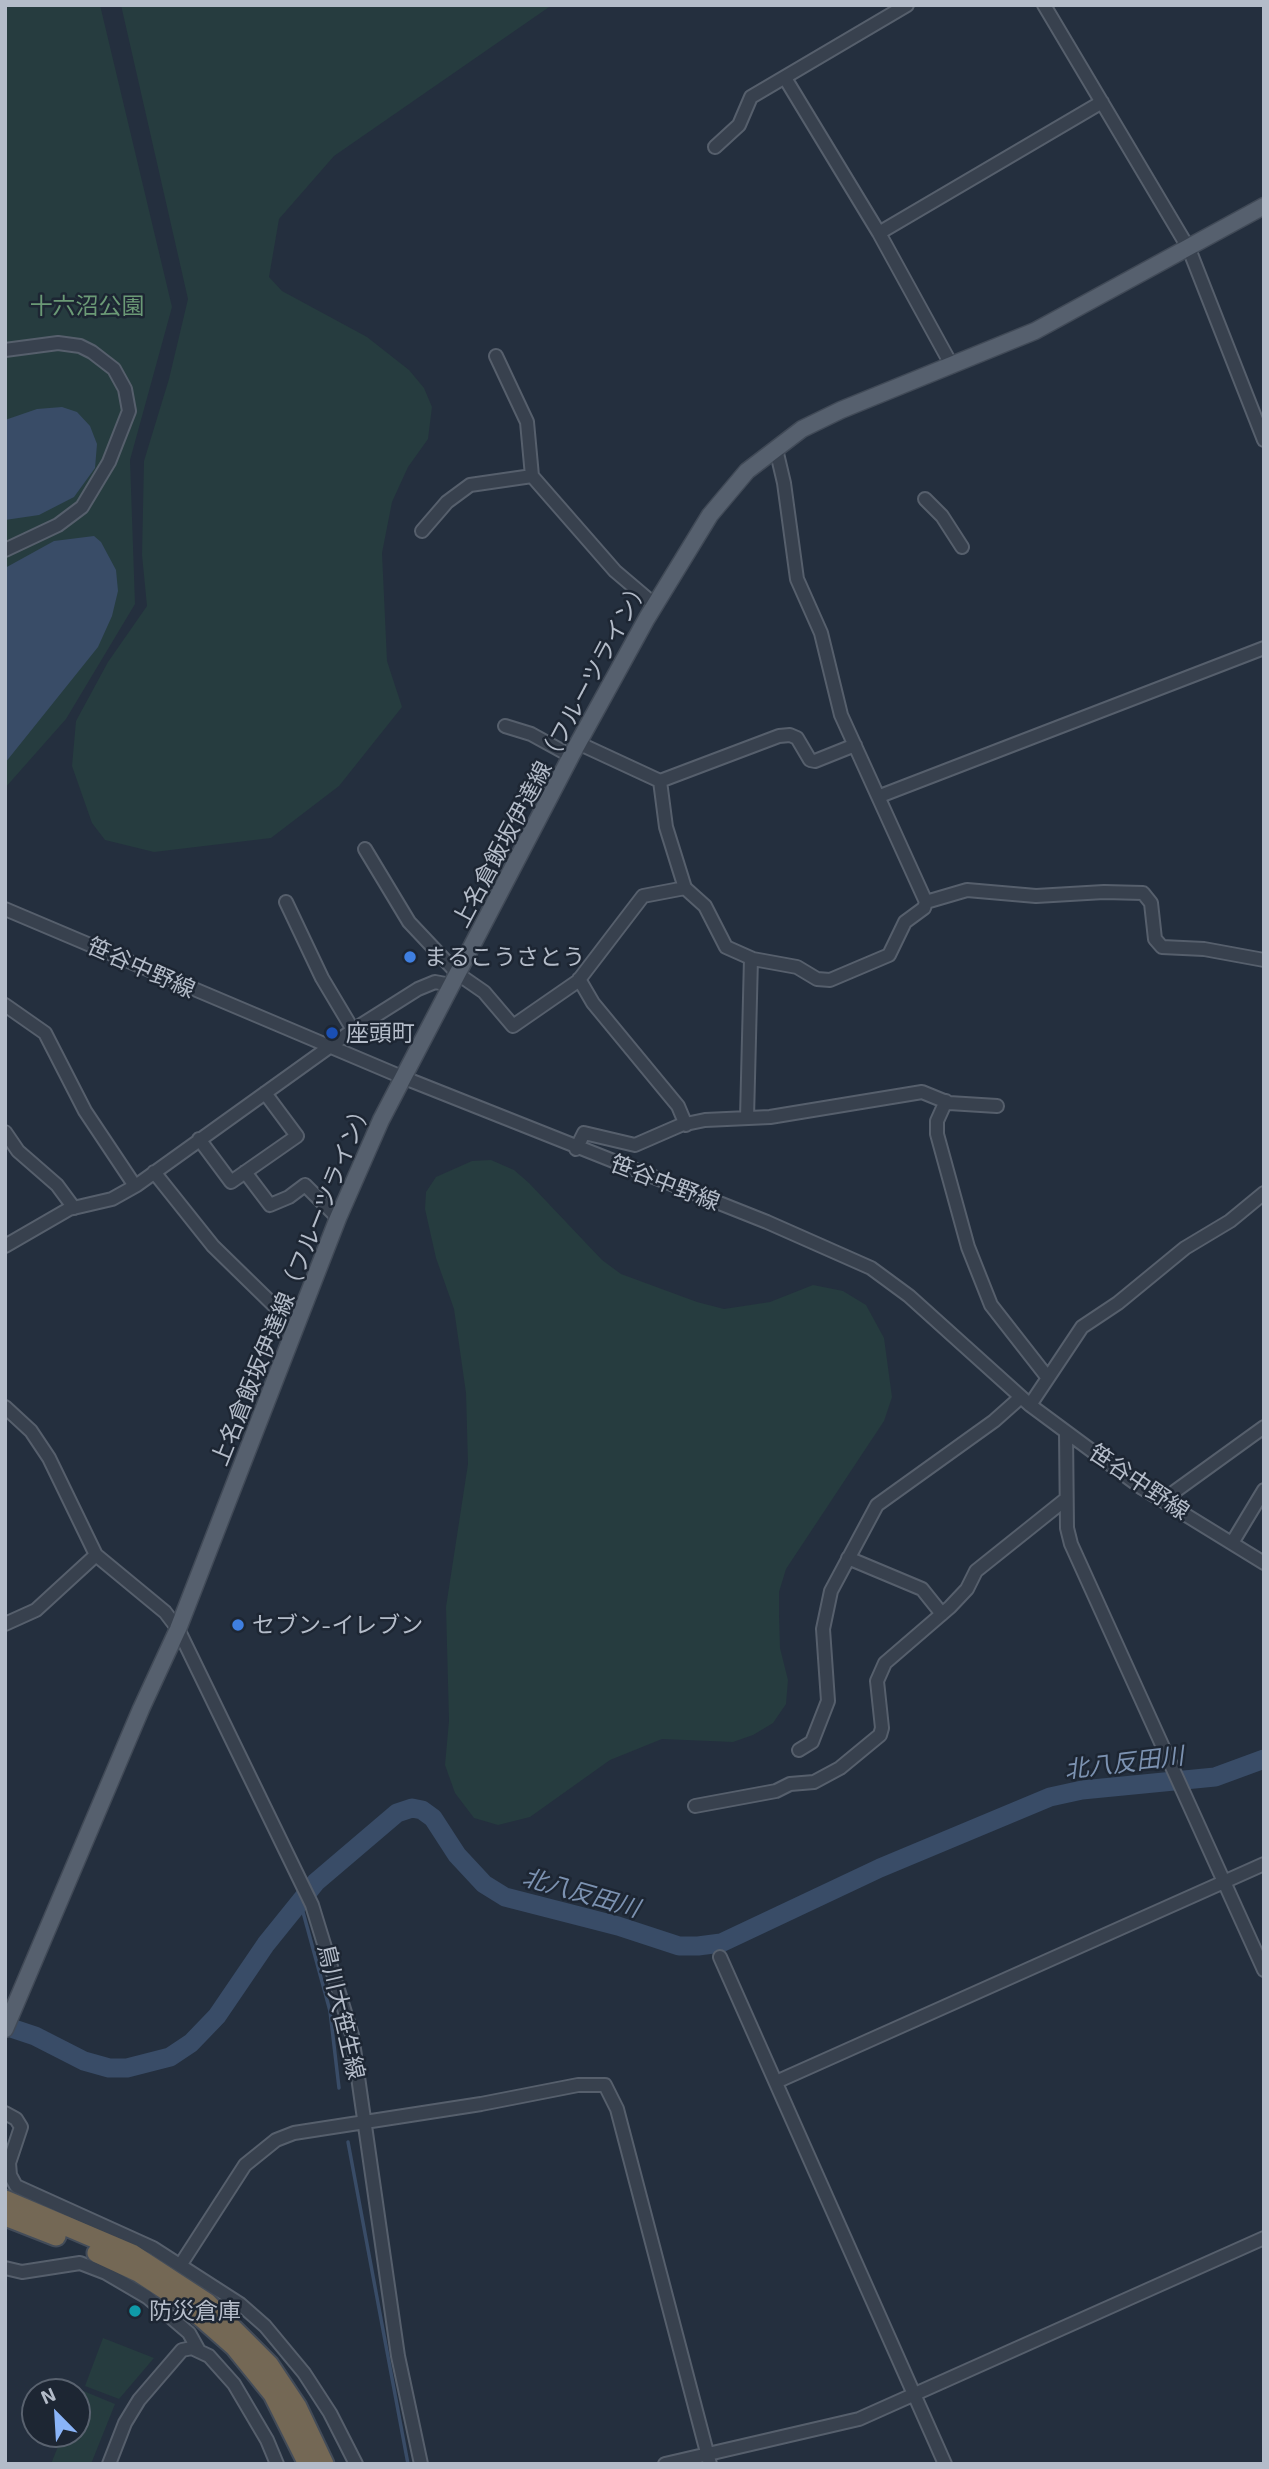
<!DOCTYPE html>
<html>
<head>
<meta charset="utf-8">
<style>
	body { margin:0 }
	#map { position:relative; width:1269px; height:2469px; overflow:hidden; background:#242f3e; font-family:"Exo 2",sans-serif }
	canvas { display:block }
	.frame { position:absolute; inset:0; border:7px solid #b4bcc9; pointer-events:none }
	.north { position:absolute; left:21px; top:2378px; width:70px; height:70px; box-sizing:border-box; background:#1d2633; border:2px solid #59626f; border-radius:50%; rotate:336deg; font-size:19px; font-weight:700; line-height:28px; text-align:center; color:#b4bcc9 }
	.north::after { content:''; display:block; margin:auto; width:24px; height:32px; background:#8ab4f8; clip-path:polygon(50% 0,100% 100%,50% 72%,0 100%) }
</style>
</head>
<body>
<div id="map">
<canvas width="1269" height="2469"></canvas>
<div class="frame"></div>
<div class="north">N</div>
</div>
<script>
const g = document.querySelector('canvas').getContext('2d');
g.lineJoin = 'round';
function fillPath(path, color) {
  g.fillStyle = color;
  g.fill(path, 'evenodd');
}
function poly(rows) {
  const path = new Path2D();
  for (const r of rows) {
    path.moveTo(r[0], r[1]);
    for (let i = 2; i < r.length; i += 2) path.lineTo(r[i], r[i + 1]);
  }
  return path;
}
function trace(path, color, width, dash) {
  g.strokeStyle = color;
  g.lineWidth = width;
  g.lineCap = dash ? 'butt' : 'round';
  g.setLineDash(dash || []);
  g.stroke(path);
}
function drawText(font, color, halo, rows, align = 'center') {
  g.font = font + ' "Exo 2","Noto Sans JP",sans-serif';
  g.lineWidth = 5;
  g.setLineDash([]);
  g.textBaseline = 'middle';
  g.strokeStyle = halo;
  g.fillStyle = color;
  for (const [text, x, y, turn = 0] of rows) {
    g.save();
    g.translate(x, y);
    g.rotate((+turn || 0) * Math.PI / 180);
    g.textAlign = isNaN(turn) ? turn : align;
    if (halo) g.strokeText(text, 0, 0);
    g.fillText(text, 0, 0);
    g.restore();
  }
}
fillPath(poly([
	[5,5,100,5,172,307,130,460,135,604,66,719,5,788],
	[121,5,552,5,334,156,279,219,269,277,282,291,367,337,409,370,424,388,432,407,428,439,408,467,392,502,382,553,387,661,402,707,339,786,271,838,154,852,105,840,92,823,72,766,76,721,108,662,147,606,142,555,144,461,169,379,188,299],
	[491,1160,514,1170,529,1183,602,1260,621,1274,697,1302,724,1309,770,1302,813,1285,843,1291,866,1305,884,1338,892,1397,884,1421,786,1569,779,1592,779,1615,780,1648,788,1680,786,1704,773,1723,753,1735,733,1742,662,1739,610,1760,530,1817,498,1825,474,1818,455,1793,445,1765,449,1721,446,1607,468,1464,466,1393,454,1309,436,1258,425,1209,426,1192,436,1177,472,1161],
	[103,2338,154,2358,119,2399,85,2386],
	[81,2390,115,2404,91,2464,51,2464,63,2434,77,2434,77,2401]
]), '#263c3f');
fillPath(poly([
	[62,407,77,412,90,426,97,444,95,468,74,497,39,515,5,520,5,420,37,409],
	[94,536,101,542,116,570,118,591,112,616,98,647,5,763,5,568,54,541]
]), '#394c67');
trace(poly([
	[300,1901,330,2011,339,2088],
	[348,2142,408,2464]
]), '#394c67', 3.5);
trace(poly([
	[5,2026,35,2036,84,2061,109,2068,127,2068,170,2057,191,2043,217,2016,266,1944,316,1882,397,1813,412,1808,422,1810,433,1818,457,1855,484,1884,505,1897,618,1926,679,1946,698,1946,721,1943,880,1868,1050,1797,1082,1790,1215,1777,1264,1759]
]), '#394c67', 19);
const minor = poly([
	[1044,5,1189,249,1264,440],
	[785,78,879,233,952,366],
	[715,147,739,125,751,97,907,5],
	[879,233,1102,102],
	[5,350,58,343,80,346,92,352,114,369,125,389,129,411,109,462,82,507,58,525,5,550],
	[496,356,527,422,532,476],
	[776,449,784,483,797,579,821,633,841,715,926,902,967,890,1036,896,1104,892,1143,893,1151,903,1155,939,1162,947,1204,949,1264,960],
	[925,499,942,516,962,547],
	[422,531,447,502,470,485,532,476,615,571,655,605],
	[505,726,531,734,571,756],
	[578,743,660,781],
	[855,745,815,761,810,760,797,738,790,735,779,736,660,781,666,827,685,888,705,906,726,947,753,959,797,967,817,979,830,980,889,955,905,922,924,908,926,902],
	[880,796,1264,648],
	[365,849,409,922,458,974,484,992,513,1026,578,981,643,896,685,888],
	[286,902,322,978,353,1030],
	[5,909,402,1077,767,1222,871,1268,909,1296,1030,1405,1142,1488,1264,1563],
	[579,979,593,1003,678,1106,686,1125],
	[5,1005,45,1033,85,1111,135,1186],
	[946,1101,937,1121,937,1134,968,1247,991,1305,1048,1378],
	[747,1118,751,958],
	[5,1132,18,1151,57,1185,74,1208],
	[199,1139,231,1182,297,1136,265,1093],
	[576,1149,584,1133,635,1145,681,1125,705,1120,770,1117,922,1092,949,1103,997,1106],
	[154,1172,213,1246,295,1326],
	[245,1172,270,1205,289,1197,305,1185,338,1218],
	[5,1246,69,1209,112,1199,137,1185,353,1030,418,989,435,982,451,985],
	[1030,1405,1082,1327,1118,1303,1185,1248,1230,1221,1264,1193],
	[5,1407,31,1431,49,1458,96,1555,165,1612,178,1629,312,1905,352,2035,398,2356,421,2464],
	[1066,1432,1067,1528,1071,1544,1264,1970],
	[1163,1500,1264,1427],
	[1232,1543,1264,1490],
	[848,1558,922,1589,942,1614],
	[5,1624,36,1610,96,1555],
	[799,1750,812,1742,828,1701,823,1629,831,1591,877,1505,994,1421,1021,1397],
	[695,1806,776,1791,790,1784,814,1782,840,1768,880,1735,882,1728,877,1681,885,1663,950,1607,967,1589,976,1571,1066,1499],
	[720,1957,945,2464],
	[776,2082,1264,1864],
	[5,2113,16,2119,21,2127,9,2163,10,2175,16,2186,153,2248,240,2304,265,2326,304,2373,330,2413,356,2464],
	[181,2264,245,2165,276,2140,294,2133,481,2104,578,2085,605,2085,617,2109,710,2464],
	[5,2268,22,2272,80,2263,106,2273,147,2297,189,2333,199,2351],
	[109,2464,125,2423,139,2400,182,2350,192,2348,209,2356,234,2384,267,2440,277,2464],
	[665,2464,859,2419,1264,2238]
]);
const major = poly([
	[5,2029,141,1709,178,1629,338,1218,381,1120,571,756,647,618,710,515,747,471,802,429,841,410,1035,331,1264,206]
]);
const highway = poly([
	[5,2200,132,2254,207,2303,269,2365,297,2407,324,2464],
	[5,2216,56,2236],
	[97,2253,140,2273,184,2302,235,2347,273,2394,308,2464]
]);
trace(minor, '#565f6c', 16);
trace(major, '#414a57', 19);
trace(highway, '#434c59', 23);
trace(minor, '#38414e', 12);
trace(major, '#56606e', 16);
trace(highway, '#746855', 19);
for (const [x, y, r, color] of [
	[410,957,7,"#3f7fe0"],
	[332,1033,7,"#1a4fb4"],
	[238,1625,7,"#3f7fe0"],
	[135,2311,7,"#0f9aa8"]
]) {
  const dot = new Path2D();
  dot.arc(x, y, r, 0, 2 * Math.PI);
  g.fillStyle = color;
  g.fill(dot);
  trace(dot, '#1d2633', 2.5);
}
drawText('23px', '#6b9a76', '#1d2633', [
	["十六沼公園",87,306]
]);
drawText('23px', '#b4bcc9', '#1d2633', [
	["上名倉飯坂伊達線（フルーツライン）",551,753,-62],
	["笹谷中野線",141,968,24],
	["笹谷中野線",665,1183,21],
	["上名倉飯坂伊達線（フルーツライン）",292,1283,-68],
	["笹谷中野線",1139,1482,34],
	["鳥川大笹生線",341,2012,77]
]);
drawText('23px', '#b4bcc9', '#1d2633', [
	["まるこうさとう",424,957],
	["座頭町",346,1033],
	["セブン-イレブン",252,1625],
	["防災倉庫",149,2311]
], 'left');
drawText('italic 24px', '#7c92b1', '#1d2633', [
	["北八反田川",1124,1763,-7],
	["北八反田川",581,1893,16]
]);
</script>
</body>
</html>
